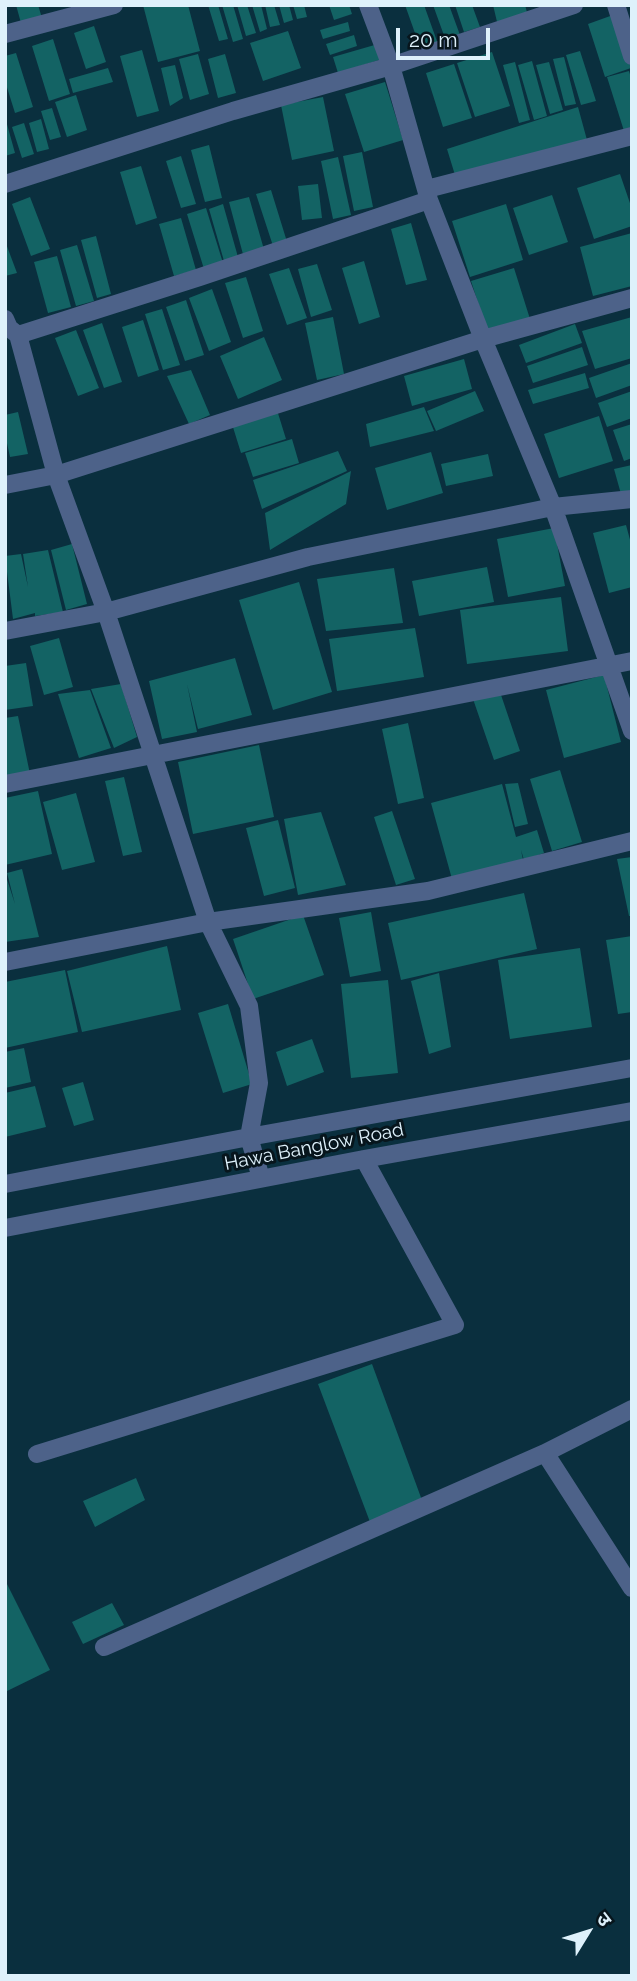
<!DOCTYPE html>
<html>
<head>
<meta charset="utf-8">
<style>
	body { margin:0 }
	#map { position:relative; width:637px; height:1981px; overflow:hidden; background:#0a2f3e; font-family:Raleway,"Noto Sans Devanagari",sans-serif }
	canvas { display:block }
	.frame { position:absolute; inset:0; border:7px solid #def1fb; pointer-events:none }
	.north { position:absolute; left:553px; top:1897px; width:70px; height:70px; -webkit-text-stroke:5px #07151c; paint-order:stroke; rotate:52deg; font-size:19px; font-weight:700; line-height:28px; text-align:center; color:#def1fb }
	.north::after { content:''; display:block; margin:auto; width:24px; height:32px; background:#def1fb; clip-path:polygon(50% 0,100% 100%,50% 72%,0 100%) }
	.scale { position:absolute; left:396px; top:28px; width:94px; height:32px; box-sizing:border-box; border:4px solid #def1fb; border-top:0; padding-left:9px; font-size:21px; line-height:24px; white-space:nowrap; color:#def1fb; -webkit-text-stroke:5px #07151c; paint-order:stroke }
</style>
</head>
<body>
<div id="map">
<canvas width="637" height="1981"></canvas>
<div class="frame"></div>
<div class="north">उ</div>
<div class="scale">20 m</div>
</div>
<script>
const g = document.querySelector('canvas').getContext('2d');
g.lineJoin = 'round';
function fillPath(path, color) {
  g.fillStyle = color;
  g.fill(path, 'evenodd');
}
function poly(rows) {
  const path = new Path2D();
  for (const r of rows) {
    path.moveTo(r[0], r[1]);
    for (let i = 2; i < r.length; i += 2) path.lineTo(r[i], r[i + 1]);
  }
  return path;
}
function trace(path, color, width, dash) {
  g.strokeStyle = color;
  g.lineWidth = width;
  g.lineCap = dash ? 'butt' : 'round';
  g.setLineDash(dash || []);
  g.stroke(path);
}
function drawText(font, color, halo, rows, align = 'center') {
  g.font = font + ' Raleway,sans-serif';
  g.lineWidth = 6;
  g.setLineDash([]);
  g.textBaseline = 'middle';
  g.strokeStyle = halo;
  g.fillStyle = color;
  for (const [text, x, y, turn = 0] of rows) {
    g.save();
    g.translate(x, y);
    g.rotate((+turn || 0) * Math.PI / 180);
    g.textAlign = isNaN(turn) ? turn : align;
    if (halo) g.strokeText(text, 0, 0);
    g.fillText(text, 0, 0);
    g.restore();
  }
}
fillPath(poly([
	[16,5,38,5,42,18,21,23],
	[143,5,188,5,200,51,158,62],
	[208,5,218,5,228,39,219,41],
	[222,5,233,5,243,39,233,42],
	[237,5,247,5,256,33,246,36],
	[252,5,261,5,267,29,260,32],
	[265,5,274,5,280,25,270,27],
	[279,5,289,5,293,20,284,23],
	[293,5,304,5,307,17,297,19],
	[329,5,349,5,352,14,334,20],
	[405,5,424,5,438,44,421,50],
	[433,5,449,5,460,35,446,41],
	[455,5,472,5,480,27,464,32],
	[493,5,525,5,528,16,498,26],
	[613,15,631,68,605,77,588,24],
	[348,22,350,31,323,39,320,30],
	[94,26,106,62,86,69,74,33],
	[288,31,301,68,263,81,250,43],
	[354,35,357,46,330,55,326,44],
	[53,39,70,94,49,101,32,46],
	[378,44,382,59,338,73,333,57],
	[142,50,159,111,137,117,120,56],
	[580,51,596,101,581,105,566,55],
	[492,52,510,106,475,117,457,63],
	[16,53,33,107,15,113,5,81,5,56],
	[198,54,209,94,190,100,179,59],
	[225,54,236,93,218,98,208,59],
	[564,57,576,104,565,106,553,59],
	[532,61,547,116,534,120,518,65],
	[515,62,530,120,519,123,503,65],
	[549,62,563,110,550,114,536,65],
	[454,64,472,118,443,127,426,73],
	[175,65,183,98,170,106,161,68],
	[108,68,113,82,73,93,69,79],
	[629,71,632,81,632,129,624,131,607,77],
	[385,82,403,140,364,152,345,94],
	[76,95,87,130,67,137,55,102],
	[323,97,334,151,292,160,281,105],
	[578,107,587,140,455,175,447,149],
	[52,108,61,137,50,140,41,111],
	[5,117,15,153,5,156],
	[41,119,49,149,37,152,29,123],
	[24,123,34,154,22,158,12,127],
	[209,145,222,198,205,202,191,150],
	[362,152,373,207,354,211,343,156],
	[181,156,196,204,181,208,166,161],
	[338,157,351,215,333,219,321,161],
	[141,166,157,218,136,225,120,172],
	[620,174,632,209,632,226,594,239,577,188],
	[318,184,322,218,302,220,298,186],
	[271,190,288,245,274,249,256,194],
	[552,195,568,242,529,255,513,208],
	[30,197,50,249,31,256,12,204],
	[249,197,265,253,244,258,229,202],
	[223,204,238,257,224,261,209,209],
	[506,204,523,260,470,277,452,221],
	[206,208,223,263,204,269,187,214],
	[181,218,196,270,174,276,159,224],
	[411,223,427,280,406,285,391,229],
	[632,233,632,286,593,296,580,247],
	[96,236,111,294,97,298,81,240],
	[5,241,17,273,5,276],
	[77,245,94,301,76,306,60,250],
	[57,256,71,307,48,313,34,262],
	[364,261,380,317,359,324,342,268],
	[317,264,332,310,311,317,298,269],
	[289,268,307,318,287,325,269,274],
	[514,268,530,319,488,333,471,281],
	[246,277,263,331,243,338,225,283],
	[212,289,231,342,209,351,189,298],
	[186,300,204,355,185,361,166,307],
	[162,309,180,365,163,370,145,314],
	[333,317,344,374,317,380,305,323],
	[632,317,632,358,595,369,582,331],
	[143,320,159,370,138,377,122,327],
	[102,323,122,382,104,388,83,330],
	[575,324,582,343,526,363,519,345],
	[76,330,99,388,78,396,55,338],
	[264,337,282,380,238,399,220,356],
	[582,347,588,365,533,383,527,366],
	[464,359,472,389,412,406,404,376],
	[632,363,632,385,596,398,589,378],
	[191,370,210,415,189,424,167,376],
	[585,373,589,388,533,404,528,390],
	[475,391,484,411,436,431,427,411],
	[632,391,632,418,607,427,598,403],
	[424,407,434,431,370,447,366,424],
	[277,410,286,439,241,453,232,424],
	[18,412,28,454,10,457,5,434,5,415],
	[599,416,613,461,559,478,544,434],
	[632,424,632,458,624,461,613,430],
	[292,439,299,463,253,477,245,453],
	[338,451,347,471,262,509,253,480],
	[431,452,443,493,387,510,375,468],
	[488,454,493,476,446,486,441,464],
	[632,465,632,491,621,494,614,469],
	[351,471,346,504,270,550,265,513],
	[626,525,632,547,632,587,609,593,593,533],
	[554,528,565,586,508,597,497,539],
	[72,544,87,604,66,610,51,550],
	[48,550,63,612,35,616,35,613,13,619,5,556,21,554,28,587,23,554],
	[487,567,494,602,419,616,412,581],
	[394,568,403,623,326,631,317,579],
	[299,582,332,692,273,710,239,600],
	[561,597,568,651,467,664,460,610],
	[415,628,424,677,337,691,329,639],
	[59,638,73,687,44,695,30,646],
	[235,658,252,715,198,729,187,684,197,732,162,739,149,681],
	[26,663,33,706,5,710,5,666],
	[604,675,621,742,564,758,546,690],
	[121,684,137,737,114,748,91,689],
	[499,689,520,751,494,760,473,699],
	[90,690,111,748,79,758,58,694],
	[18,716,30,774,5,777,5,718],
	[408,723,424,798,398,804,382,729],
	[259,745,274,817,193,834,178,762],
	[560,770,582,842,552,851,530,779],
	[124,777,142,852,123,856,105,781],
	[518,783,528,824,515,827,505,784],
	[502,784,516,837,537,830,544,853,524,860,521,850,523,860,452,879,431,803],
	[38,791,52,854,5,865,5,798],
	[76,793,95,862,62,870,43,802],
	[392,811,415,879,396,885,374,817],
	[321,812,346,885,298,895,284,819],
	[278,820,295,888,264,896,246,828],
	[632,857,632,916,629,916,617,859],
	[22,869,39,937,5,942,5,873,15,904,7,873],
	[524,893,537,949,401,980,388,923],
	[371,912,381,971,350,977,339,918],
	[303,915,324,975,253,999,233,939],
	[632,936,632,1012,618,1014,606,940],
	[167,946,181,1010,82,1032,67,971],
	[580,948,592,1027,510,1039,498,960],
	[65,970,78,1032,5,1048,5,982],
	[439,973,451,1047,429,1054,411,981],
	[388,980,398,1073,351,1078,341,984],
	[228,1004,252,1084,223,1093,198,1013],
	[312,1039,324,1072,287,1086,276,1052],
	[24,1048,31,1082,5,1088,5,1052],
	[83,1082,94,1120,74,1126,62,1088],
	[35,1086,46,1127,5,1137,5,1093],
	[372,1364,423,1503,370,1522,318,1384],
	[136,1478,145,1500,95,1527,83,1501],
	[5,1580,50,1670,5,1692],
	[112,1603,124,1625,83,1644,72,1622]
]), '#136364');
trace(poly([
	[368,5,391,66,429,200,483,339,553,507,632,731],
	[616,5,632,56],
	[5,34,114,5],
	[5,184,233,111,391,66,574,5],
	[427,189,632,136],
	[5,319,9,328,18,335,56,475,106,612,208,922,249,1006,259,1083,249,1137,261,1178],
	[18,335,200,277,429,200],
	[5,485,56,475,483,339,632,298],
	[5,631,106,612,308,557,553,507,632,499],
	[5,784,632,661],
	[5,962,208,922,428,891,632,841],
	[5,1184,249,1137,632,1068],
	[5,1228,364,1159,632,1111],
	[632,1409,545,1453,632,1588],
	[37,1454,455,1325,364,1159],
	[104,1647,545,1453]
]), '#4d6289', 18);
drawText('19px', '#def1fb', '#07151c', [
	["Hawa Banglow Road",314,1147,-11]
]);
</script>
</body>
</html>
